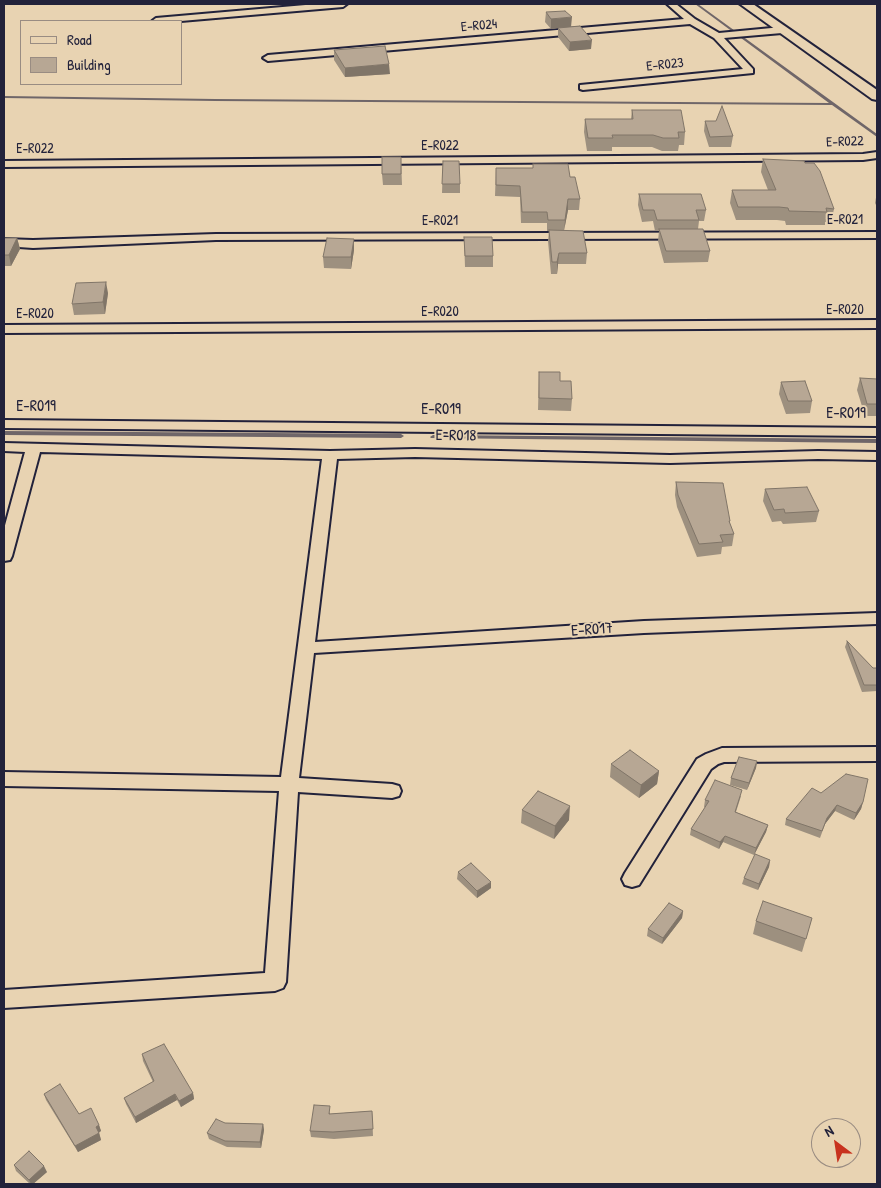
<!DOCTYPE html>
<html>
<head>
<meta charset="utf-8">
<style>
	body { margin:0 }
	#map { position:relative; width:881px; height:1188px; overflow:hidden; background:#e8d3b2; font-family:"Patrick Hand",sans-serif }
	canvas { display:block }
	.frame { position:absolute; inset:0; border:5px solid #22223b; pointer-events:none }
	.legend { position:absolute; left:20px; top:20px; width:162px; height:65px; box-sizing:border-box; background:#e8d3b2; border:1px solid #998c82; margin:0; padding:6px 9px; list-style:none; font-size:15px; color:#22223b }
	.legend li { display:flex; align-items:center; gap:10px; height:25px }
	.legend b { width:25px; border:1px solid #998c82 }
	.north { position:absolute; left:811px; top:1118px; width:50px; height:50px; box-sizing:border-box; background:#e8d3b2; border:1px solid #998c82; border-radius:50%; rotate:329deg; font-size:14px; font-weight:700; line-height:20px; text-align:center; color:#22223b }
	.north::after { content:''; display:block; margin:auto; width:18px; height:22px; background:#c8321e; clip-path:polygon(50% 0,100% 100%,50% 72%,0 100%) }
</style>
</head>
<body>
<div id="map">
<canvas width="881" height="1188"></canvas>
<div class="frame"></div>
<ul class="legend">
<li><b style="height:6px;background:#e8d3b2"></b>Road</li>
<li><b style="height:14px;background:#b7a794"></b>Building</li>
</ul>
<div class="north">N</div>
</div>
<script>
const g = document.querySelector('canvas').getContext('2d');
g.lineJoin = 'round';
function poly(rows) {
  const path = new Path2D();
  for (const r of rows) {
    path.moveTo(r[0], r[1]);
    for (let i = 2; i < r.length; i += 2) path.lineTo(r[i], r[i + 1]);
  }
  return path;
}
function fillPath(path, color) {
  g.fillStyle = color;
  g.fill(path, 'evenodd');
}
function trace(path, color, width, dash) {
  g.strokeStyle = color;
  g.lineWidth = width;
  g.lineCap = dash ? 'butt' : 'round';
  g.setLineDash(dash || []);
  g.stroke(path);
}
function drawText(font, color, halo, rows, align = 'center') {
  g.font = font + ' "Patrick Hand",sans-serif';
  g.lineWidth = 4;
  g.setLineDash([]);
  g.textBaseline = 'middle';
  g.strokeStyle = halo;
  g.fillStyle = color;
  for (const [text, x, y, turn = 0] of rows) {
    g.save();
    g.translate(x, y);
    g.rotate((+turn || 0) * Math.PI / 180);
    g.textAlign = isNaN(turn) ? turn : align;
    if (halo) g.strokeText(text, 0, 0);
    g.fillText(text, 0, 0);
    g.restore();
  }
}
fillPath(poly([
	[695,4,698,4,877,134,877,137,832,105,215,101,4,98,4,96,215,99,829,103,695,4],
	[4,431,401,434,404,436,401,438,4,435,4,431],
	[433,435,877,439,877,443,431,438,430,437,433,435]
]), '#6f6669');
const street = poly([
	[317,4,347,4,343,7,181,21,152,21,156,18,317,4],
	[667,4,676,4,695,19,719,33,782,27,786,30,782,33,724,38,753,69,753,73,583,90,580,89,580,85,743,69,714,38,690,24,268,61,263,58,268,55,684,19,667,4],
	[877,152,877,158,863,160,4,167,4,161,863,154,877,152],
	[877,232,877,238,216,240,33,248,4,246,4,239,33,240,216,234,877,232],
	[877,320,877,328,4,333,4,325,877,320],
	[4,420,877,428,877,436,4,428,4,420],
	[4,443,330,451,415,449,670,455,818,451,877,452,877,460,818,459,670,463,415,457,337,459,315,642,644,621,877,613,877,624,644,633,314,653,299,778,392,784,399,786,401,791,399,796,392,798,298,792,286,982,283,988,275,991,4,1008,4,990,265,973,279,791,4,786,4,772,281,777,322,459,40,452,12,556,10,560,4,561,4,529,25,452,4,451,4,443],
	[877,747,877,761,724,762,718,764,711,769,639,885,632,887,625,885,622,879,625,873,697,759,706,754,722,748,877,747]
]);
const secondary = poly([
	[740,4,753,4,877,90,877,100,872,99,740,4]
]);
trace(street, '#22223b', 4);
trace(secondary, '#22223b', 4);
fillPath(street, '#e8d3b2');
fillPath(secondary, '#e8d3b2');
fillPath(poly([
	[546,12,571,27,591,49,569,51,558,37,558,28,551,29,545,22],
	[334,50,390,74,345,77,334,60],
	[632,110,685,132,684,145,679,145,678,151,662,151,652,147,612,147,612,151,587,151,584,132,585,119,631,119],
	[705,121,716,121,733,136,731,147,709,147,704,131],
	[401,157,402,185,383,185,382,174],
	[763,159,834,209,831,222,825,222,825,225,786,225,785,221,777,220,736,220,730,203,732,190,768,190,761,172],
	[443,161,460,184,460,193,442,193],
	[533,164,570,177,580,199,579,210,568,210,564,230,587,253,586,264,558,264,557,274,551,274,548,241,549,231,547,231,547,223,521,223,520,197,495,196,496,168,533,168],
	[877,192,877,207,875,203],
	[639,194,706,210,704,221,699,221,698,229,710,251,708,262,664,263,658,241,659,231,655,231,653,221,642,222,638,205],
	[464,237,493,256,493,267,465,267],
	[4,238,17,238,20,249,11,266,4,266],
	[354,239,354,250,351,269,324,268,323,257],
	[108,293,105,314,74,315,72,304],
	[539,372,560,381,572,399,571,411,538,410],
	[860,378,877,379,877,416,865,416,857,390],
	[781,382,812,401,810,413,786,414,779,394],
	[676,482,730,521,730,524,734,534,732,546,722,547,721,554,697,557,677,507,675,495],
	[765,489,819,511,816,522,783,524,781,521,772,522,763,501],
	[847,641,873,668,877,668,877,691,862,692,845,647],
	[757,761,756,768,747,790,730,785,731,778],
	[611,764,659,771,657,784,639,798,610,777],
	[821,793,863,802,861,809,854,820,835,811,825,824,820,838,785,825,786,819],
	[741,796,736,812,768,825,766,832,754,855,723,842,719,849,690,835,691,829,705,807,704,807,705,800],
	[522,810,569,820,554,839,521,823],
	[770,860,769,867,758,890,742,884,744,878],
	[458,872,491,888,477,898,457,879],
	[683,911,682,918,662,944,647,936,648,929],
	[812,918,802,952,753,934,756,921],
	[142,1054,193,1093,194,1099,181,1107,177,1100,136,1123,126,1104,124,1098,153,1082,143,1061],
	[44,1094,99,1125,101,1131,99,1132,101,1140,78,1152,46,1100],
	[372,1111,373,1136,334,1139,311,1137,310,1131,330,1112,330,1114],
	[225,1123,263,1124,264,1130,261,1148,227,1147,209,1139,207,1133],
	[14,1165,47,1172,33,1184,30,1184,16,1171]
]), '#9d907f');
fillPath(poly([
	[572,17,571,27,551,29,551,19],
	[592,40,591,49,569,51,570,42],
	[389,64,390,74,345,77,345,68],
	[568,199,568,210,564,231,565,220],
	[17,238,20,249,11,266,9,255],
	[354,239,354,250,351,269,351,257],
	[559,253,558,264,557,274,557,262],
	[106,282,108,293,105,314,103,302],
	[757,761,756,768,747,790,749,783],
	[659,771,657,784,639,798,641,785],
	[863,802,861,809,854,820,856,813],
	[837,805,835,811,825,824,820,838,827,818],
	[570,806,569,820,554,839,555,826],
	[768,825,766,832,754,855,756,848],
	[725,836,723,842,719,849,720,842],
	[770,860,769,867,758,890,759,884],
	[491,882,491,888,477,898,477,891],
	[683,911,682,918,662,944,663,938],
	[193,1093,194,1099,181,1107,179,1101],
	[175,1094,177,1100,136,1123,135,1117],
	[263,1124,264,1130,261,1148,260,1142],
	[99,1125,101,1131,98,1133,96,1127],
	[99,1133,101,1140,78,1152,75,1146],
	[44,1166,47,1172,33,1184,31,1184,29,1180]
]), '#807568');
const building = poly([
	[565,11,572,17,551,19,546,12,565,11],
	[580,26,592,40,570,42,558,28,580,26],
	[385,46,389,64,345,68,334,50,385,46],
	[722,106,733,136,710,137,705,121,716,121,722,106],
	[632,110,681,110,685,132,678,132,679,138,663,138,653,135,612,135,613,138,588,138,585,119,633,119,632,110],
	[382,157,401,157,401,174,382,174,382,157],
	[763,159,804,161,805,163,814,163,820,171,834,209,826,208,827,212,789,211,788,208,779,207,738,207,732,190,776,190,763,159],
	[443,161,459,161,460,184,442,184,443,161],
	[533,164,568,164,570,177,575,177,580,199,568,199,565,220,548,220,547,212,522,212,520,186,496,185,496,168,533,168,533,164],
	[639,194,701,194,706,210,696,210,699,220,657,220,654,210,643,210,639,194],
	[659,229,703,229,710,251,666,251,659,229],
	[549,230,583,231,587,253,559,253,557,262,552,262,549,230],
	[464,237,492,237,493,256,465,256,464,237],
	[4,238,17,238,9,255,4,255,4,238],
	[327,238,354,239,351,257,323,257,327,238],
	[106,282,103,302,72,304,76,283,106,282],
	[539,372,560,372,560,381,571,381,572,399,539,398,539,372],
	[860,378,877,379,877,404,867,404,860,378],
	[805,381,812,401,788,401,781,382,805,381],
	[676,482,723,483,730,521,729,521,734,534,720,535,723,542,699,544,678,495,676,482],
	[807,487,819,511,785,513,784,509,774,510,765,489,807,487],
	[847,641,873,668,877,668,877,685,864,685,847,641],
	[630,750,659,771,641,785,611,764,630,750],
	[739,757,757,761,749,783,731,778,739,757],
	[846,774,868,779,863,802,856,813,837,805,827,818,822,831,786,819,812,788,821,793,846,774],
	[715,780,742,790,735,812,768,825,756,848,725,836,720,842,691,829,709,801,705,800,715,780],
	[538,791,570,806,555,826,522,810,538,791],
	[755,854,770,860,759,884,744,878,755,854],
	[471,863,491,882,477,891,458,872,471,863],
	[763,901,812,918,806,939,756,921,763,901],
	[669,903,683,911,663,938,648,929,669,903],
	[164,1044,193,1093,179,1101,175,1094,135,1117,124,1098,154,1081,142,1054,164,1044],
	[60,1084,79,1114,91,1108,99,1125,96,1127,99,1133,75,1146,44,1094,60,1084],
	[314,1105,330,1106,329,1114,372,1111,373,1129,333,1132,310,1131,314,1105],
	[216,1119,225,1123,263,1124,260,1142,225,1141,207,1133,216,1119],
	[29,1151,44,1166,29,1180,14,1165,29,1151]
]);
fillPath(building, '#b7a794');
trace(building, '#807568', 1);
drawText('14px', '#22223b', '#e8d3b2', [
	["E-R024",479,26,-5],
	["E-R023",665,65,-6],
	["E-R022",845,142,-2],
	["E-R022",440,146],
	["E-R022",35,149],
	["E-R021",845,220],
	["E-R021",440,221],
	["E-R020",845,310],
	["E-R020",440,312],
	["E-R020",35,314]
]);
drawText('16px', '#22223b', '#e8d3b2', [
	["E-R019",36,407],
	["E-R019",441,410],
	["E-R019",846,414],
	["E-R018",456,436,1],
	["E-R017",592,630,-4]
]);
</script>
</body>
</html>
